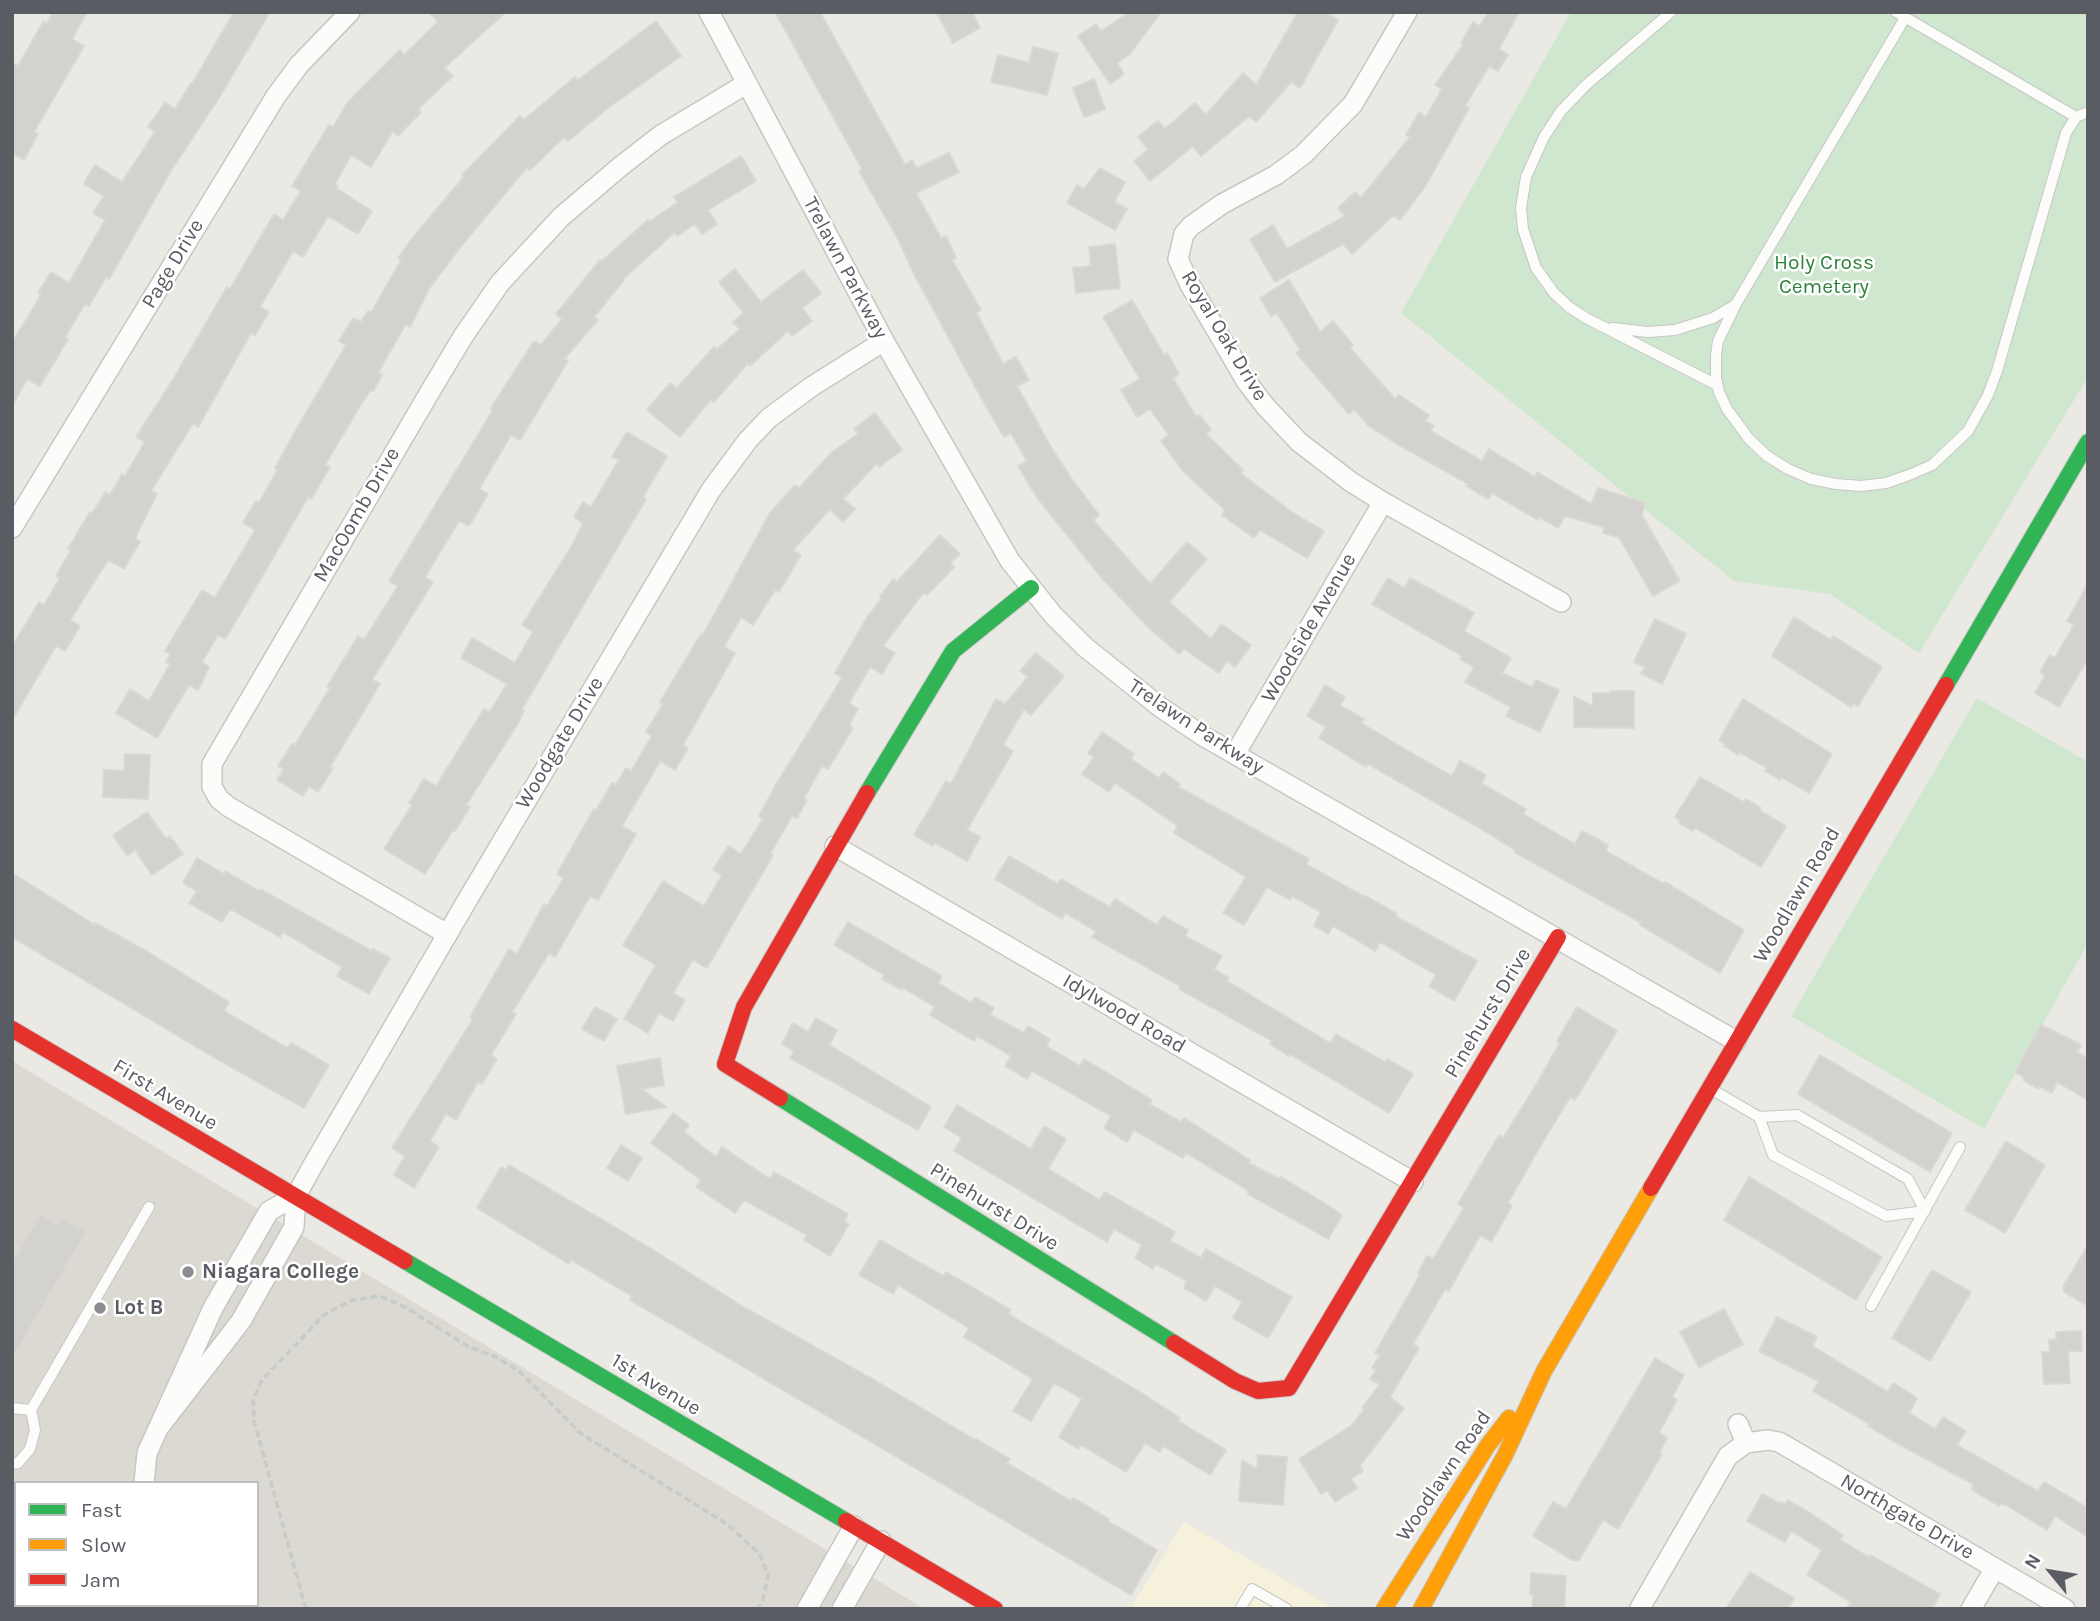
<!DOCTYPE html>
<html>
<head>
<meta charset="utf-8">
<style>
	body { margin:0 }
	#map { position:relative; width:2100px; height:1621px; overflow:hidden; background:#eae9e3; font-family:Karla,sans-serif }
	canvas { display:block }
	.frame { position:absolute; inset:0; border:14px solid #595c62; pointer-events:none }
	.legend { position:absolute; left:14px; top:1481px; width:245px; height:126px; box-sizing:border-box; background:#fff; border:2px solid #bdbec0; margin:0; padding:9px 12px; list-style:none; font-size:21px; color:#595c62 }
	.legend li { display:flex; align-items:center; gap:14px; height:35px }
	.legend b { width:35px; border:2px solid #bdbec0 }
	.north { position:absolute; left:2016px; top:1537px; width:70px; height:70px; -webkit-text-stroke:5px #fff; paint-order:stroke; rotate:300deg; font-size:19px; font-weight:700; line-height:28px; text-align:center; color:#595c62 }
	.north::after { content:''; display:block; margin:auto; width:24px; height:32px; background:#595c62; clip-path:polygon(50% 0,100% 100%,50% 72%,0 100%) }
</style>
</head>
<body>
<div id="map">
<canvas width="2100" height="1621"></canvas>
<div class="frame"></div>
<ul class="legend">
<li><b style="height:9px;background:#30b455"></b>Fast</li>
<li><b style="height:9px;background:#ff9f0a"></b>Slow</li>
<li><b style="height:9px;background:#e5322d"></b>Jam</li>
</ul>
<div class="north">N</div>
</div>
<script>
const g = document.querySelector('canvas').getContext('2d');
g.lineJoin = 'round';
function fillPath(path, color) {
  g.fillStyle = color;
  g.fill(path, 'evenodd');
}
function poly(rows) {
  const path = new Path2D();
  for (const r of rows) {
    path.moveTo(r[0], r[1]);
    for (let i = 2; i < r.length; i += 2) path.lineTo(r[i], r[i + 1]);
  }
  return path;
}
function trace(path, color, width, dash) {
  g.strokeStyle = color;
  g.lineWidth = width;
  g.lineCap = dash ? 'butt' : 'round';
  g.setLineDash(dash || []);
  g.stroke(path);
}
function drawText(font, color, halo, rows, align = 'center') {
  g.font = font + ' Karla,sans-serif';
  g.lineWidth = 5;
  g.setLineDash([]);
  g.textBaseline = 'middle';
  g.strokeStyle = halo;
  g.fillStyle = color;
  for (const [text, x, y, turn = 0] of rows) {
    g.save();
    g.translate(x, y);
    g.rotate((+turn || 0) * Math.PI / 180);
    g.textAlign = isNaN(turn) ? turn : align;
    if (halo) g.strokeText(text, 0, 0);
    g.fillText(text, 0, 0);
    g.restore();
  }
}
fillPath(poly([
	[1184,1522,1335,1609,1130,1609]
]), '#f6f1da');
fillPath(poly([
	[12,1061,925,1609,12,1609],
	[16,1483,257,1483,257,1605,16,1605]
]), '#dbd9d1');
fillPath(poly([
	[1571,12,2088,12,2088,377,1919,653,1830,594,1734,581,1401,313],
	[1977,698,2088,762,2088,943,1984,1129,1791,1016]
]), '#d0e7cf');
const building = poly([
	[53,12,87,12,72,39,84,46,34,132,38,134,24,160,12,153,12,63,18,66,43,22,47,24,53,12],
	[234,12,270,12,217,101,172,169,109,279,106,277,89,306,85,304,65,337,68,339,40,386,27,379,12,406,12,343,41,295,38,293,51,272,69,283,105,220,93,213,104,196,84,184,95,165,122,182,155,132,148,127,165,102,175,109,191,83,192,84,234,12],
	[429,12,506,12,444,68,453,76,418,109,421,112,398,136,393,131,371,167,351,155,335,184,338,186,336,188,372,211,358,234,328,216,303,257,293,251,260,307,269,312,255,335,251,333,198,427,193,423,151,491,157,494,135,538,140,542,124,569,108,560,70,620,80,626,65,651,56,646,12,720,12,647,39,602,44,605,60,578,56,576,71,550,68,549,90,512,92,514,105,492,110,495,122,474,125,476,145,442,136,437,174,378,227,287,230,289,274,214,283,220,301,191,292,186,329,125,333,127,348,102,400,50,404,55,438,22,429,12],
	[775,12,820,12,905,165,912,160,917,168,949,153,959,172,916,193,941,238,946,236,956,258,952,260,981,310,976,312,1003,364,1016,357,1029,380,1017,386,1051,447,1071,478,1099,515,1093,520,1150,584,1187,542,1207,559,1169,602,1211,639,1221,624,1251,645,1235,667,1227,661,1219,673,1184,649,1179,654,1148,627,1102,578,1038,499,1018,466,1027,461,1011,433,1004,437,984,403,914,274,897,237,859,171,862,169,775,12],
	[936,12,972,12,980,28,953,43,936,12],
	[1130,12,1161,12,1130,54,1117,63,1124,74,1110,84,1078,36,1096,24,1101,31,1130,12],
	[1298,12,1324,12,1338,20,1300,88,1291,82,1256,122,1249,116,1201,156,1193,146,1150,181,1134,161,1148,150,1138,137,1158,121,1165,129,1195,103,1206,115,1243,73,1256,85,1298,12],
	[1488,12,1519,12,1499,49,1508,55,1498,71,1489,66,1465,106,1469,108,1426,185,1400,220,1394,215,1352,254,1343,244,1275,282,1250,239,1273,225,1287,249,1345,216,1338,208,1355,192,1361,198,1410,137,1406,135,1419,112,1426,117,1442,89,1435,85,1463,45,1461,43,1473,22,1480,26,1488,12],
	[656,21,681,56,608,108,568,141,564,137,530,170,527,167,462,245,429,289,410,327,406,324,378,373,382,375,373,391,371,390,360,406,325,465,330,467,311,499,308,497,245,606,225,639,218,635,202,662,209,667,198,690,189,685,157,738,116,713,130,689,149,701,170,664,166,662,171,654,165,651,202,590,215,598,255,530,243,523,256,501,259,503,278,469,275,468,296,430,346,345,339,341,353,318,361,322,368,311,371,313,401,260,398,258,414,236,464,177,462,175,520,116,524,120,575,77,578,80,656,21],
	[1033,47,1058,53,1047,95,991,82,998,55,1029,63,1033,47],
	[1094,79,1105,109,1084,117,1073,88,1094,79],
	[741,156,756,181,708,210,717,224,702,234,695,224,677,236,675,232,623,279,624,280,594,317,598,320,564,359,568,361,520,440,511,435,479,489,488,494,469,526,459,521,425,577,433,582,372,680,380,684,330,767,333,768,318,792,309,786,303,796,277,780,284,769,278,766,292,744,295,745,330,688,327,687,358,636,364,640,398,586,389,581,493,410,491,408,534,341,541,345,562,319,556,314,600,260,602,261,648,220,649,222,678,202,674,197,741,156],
	[1100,168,1125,182,1114,202,1127,209,1115,230,1067,203,1077,185,1084,189,1100,168],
	[1115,244,1120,288,1076,293,1073,268,1091,266,1089,247,1115,244],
	[735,269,761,302,803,270,821,293,802,308,812,321,792,336,788,331,750,366,748,363,714,402,711,399,680,437,647,410,670,383,677,388,714,347,717,349,740,329,733,322,744,313,719,282,735,269],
	[1289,280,1320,332,1333,321,1353,345,1350,348,1395,399,1399,395,1429,415,1425,421,1434,426,1431,431,1482,461,1489,449,1535,477,1537,472,1591,504,1598,488,1645,503,1642,515,1680,581,1653,596,1619,537,1603,533,1604,527,1565,516,1558,528,1539,517,1538,520,1492,493,1488,499,1466,486,1468,484,1397,444,1369,426,1354,409,1349,414,1296,353,1300,350,1277,313,1271,316,1260,298,1289,280],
	[1132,300,1164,355,1167,353,1179,374,1173,378,1196,417,1200,415,1211,430,1206,434,1243,470,1240,473,1293,513,1324,531,1307,558,1260,530,1254,538,1222,515,1225,510,1183,471,1161,441,1169,435,1150,409,1137,417,1121,390,1140,379,1103,317,1132,300],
	[875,413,902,450,879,467,877,463,843,499,855,509,843,522,830,509,793,550,801,555,779,592,775,590,753,625,741,617,724,647,735,653,683,745,688,748,675,770,660,761,622,826,636,834,598,900,590,896,555,957,549,953,512,1012,516,1014,491,1055,497,1059,482,1084,478,1082,456,1120,446,1114,430,1141,439,1147,414,1188,394,1175,405,1156,392,1148,473,1019,470,1017,509,949,517,954,544,904,547,906,564,878,557,874,594,809,596,810,612,783,616,785,626,768,631,771,652,736,646,732,663,704,660,702,701,634,703,635,770,513,795,485,799,488,831,453,858,434,854,429,875,413],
	[627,432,667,456,643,497,646,499,522,709,524,710,517,725,466,805,470,807,455,831,453,830,425,874,384,849,412,805,409,803,424,779,436,786,484,709,490,712,507,684,461,658,472,638,515,663,533,632,522,625,573,544,583,523,574,517,583,502,591,507,619,460,612,457,627,432],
	[940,535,960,554,950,563,954,567,927,595,924,592,883,646,895,653,882,674,870,667,849,703,858,709,849,725,853,728,828,769,822,766,804,798,807,800,797,818,792,816,770,854,773,855,707,968,693,960,673,993,685,1000,673,1021,659,1013,648,1033,624,1019,656,965,623,945,663,881,704,906,722,875,713,870,728,846,741,854,763,819,759,816,777,783,842,678,835,673,868,616,882,598,880,597,893,579,897,582,940,535],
	[1388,578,1404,588,1410,578,1474,613,1464,631,1511,658,1502,673,1532,687,1536,680,1559,690,1540,732,1506,716,1511,707,1465,682,1474,667,1460,659,1462,656,1372,604,1388,578],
	[2088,584,2088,659,2059,707,2035,693,2045,676,2040,672,2050,655,2055,658,2074,625,2067,621,2088,584],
	[1794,617,1831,640,1833,636,1882,667,1858,706,1853,703,1851,707,1772,656,1794,617],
	[1655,619,1686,634,1662,684,1641,673,1645,667,1634,662,1655,619],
	[1036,653,1064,676,1031,715,1024,709,1003,745,1013,751,967,830,980,837,967,861,935,843,933,846,914,835,946,781,951,784,996,699,1005,704,1028,677,1020,671,1036,653],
	[1325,685,1345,697,1340,705,1364,719,1361,723,1408,751,1452,776,1460,761,1486,775,1481,783,1526,809,1523,814,1575,844,1582,831,1608,845,1606,851,1664,884,1665,882,1744,930,1720,973,1640,925,1641,923,1514,852,1515,850,1478,827,1368,764,1366,767,1319,738,1326,727,1307,716,1325,685],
	[1611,691,1634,691,1634,728,1574,727,1574,697,1593,706,1593,693,1611,693,1611,691],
	[1743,699,1832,754,1809,793,1781,777,1780,780,1765,771,1767,768,1739,752,1738,755,1724,746,1725,744,1719,740,1743,699],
	[1102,732,1134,754,1131,759,1159,778,1163,772,1180,784,1178,787,1309,859,1306,864,1365,897,1366,896,1397,914,1395,916,1477,961,1454,1001,1429,986,1436,975,1380,942,1375,951,1333,926,1328,934,1314,926,1321,912,1292,896,1290,900,1267,887,1244,925,1223,913,1246,877,1174,833,1178,826,1115,783,1109,792,1082,774,1094,757,1088,753,1102,732],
	[125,754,150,755,148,799,103,797,104,770,124,771,125,754],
	[1700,777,1744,802,1746,799,1761,808,1759,810,1786,826,1761,867,1695,828,1693,831,1679,823,1680,821,1675,817,1700,777],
	[147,812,166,839,170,836,183,854,152,875,135,850,127,856,113,835,147,812],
	[1009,856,1058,884,1061,879,1110,907,1115,899,1157,925,1163,916,1188,930,1185,936,1222,956,1214,969,1229,978,1227,981,1330,1043,1336,1034,1385,1062,1387,1059,1413,1074,1389,1113,1290,1054,1289,1056,1270,1044,1272,1041,1179,989,1180,986,1092,937,1096,931,1065,913,1062,919,995,879,1009,856],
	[197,858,224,874,225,871,259,891,260,889,372,951,373,949,390,958,369,994,337,976,342,967,283,932,280,937,230,909,222,922,189,903,197,891,183,883,197,858],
	[12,873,95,925,95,923,146,951,229,1002,224,1011,288,1048,291,1043,329,1065,304,1108,215,1058,12,937,12,873],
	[848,922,942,976,938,983,971,1003,975,997,994,1008,990,1015,1024,1033,1028,1026,1050,1039,1046,1046,1080,1066,1084,1059,1152,1100,1149,1104,1181,1122,1184,1118,1250,1160,1249,1163,1279,1179,1281,1177,1324,1203,1342,1215,1328,1239,1248,1194,1249,1191,1186,1153,1183,1158,1134,1130,1127,1142,1104,1128,1111,1116,1032,1071,1027,1079,1005,1066,1011,1056,977,1036,974,1041,930,1015,935,1007,903,988,902,990,882,979,884,975,834,945,848,922],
	[595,1007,617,1019,604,1041,582,1029,595,1007],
	[1577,1007,1617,1031,1575,1100,1570,1097,1538,1150,1508,1203,1512,1206,1491,1242,1480,1235,1449,1291,1445,1289,1413,1344,1419,1348,1390,1397,1404,1408,1360,1466,1363,1471,1351,1479,1357,1488,1335,1502,1327,1490,1321,1494,1299,1459,1352,1425,1364,1410,1362,1408,1380,1384,1370,1379,1376,1370,1372,1368,1380,1355,1375,1353,1420,1275,1418,1273,1427,1256,1433,1259,1464,1208,1458,1204,1471,1182,1499,1135,1503,1138,1536,1085,1560,1043,1557,1041,1577,1007],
	[816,1018,837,1030,829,1045,931,1107,918,1130,790,1058,794,1051,782,1044,793,1023,808,1032,816,1018],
	[2041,1025,2081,1045,2077,1052,2088,1059,2088,1100,2057,1082,2052,1093,2039,1086,2038,1089,2023,1080,2025,1078,2015,1072,2041,1025],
	[1820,1055,1952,1133,1930,1172,1798,1094,1820,1055],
	[660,1058,664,1085,642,1089,666,1107,626,1114,617,1066,660,1058],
	[957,1105,1031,1149,1044,1126,1066,1139,1048,1169,1100,1200,1105,1192,1175,1232,1170,1241,1201,1258,1206,1249,1292,1297,1268,1338,1233,1318,1242,1302,1215,1286,1206,1301,1184,1288,1187,1281,1156,1264,1153,1269,1135,1258,1142,1245,1114,1229,1107,1242,954,1151,962,1138,944,1127,957,1105],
	[673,1113,689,1125,684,1132,716,1157,722,1147,770,1179,774,1172,848,1214,844,1221,849,1224,830,1256,804,1240,807,1235,744,1200,735,1213,696,1187,701,1180,651,1143,673,1113],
	[2006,1141,2045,1165,2005,1233,1965,1210,2006,1141],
	[621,1145,642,1158,628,1181,607,1168,621,1145],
	[509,1165,645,1245,742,1306,876,1381,975,1440,976,1439,1010,1459,1007,1463,1071,1501,1073,1498,1109,1519,1108,1521,1157,1550,1131,1595,630,1300,632,1296,571,1260,569,1264,477,1208,501,1167,506,1170,509,1165],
	[1749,1177,1882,1257,1856,1300,1724,1220,1749,1177],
	[40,1214,57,1224,61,1217,86,1232,12,1359,12,1262,40,1214],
	[880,1240,944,1276,946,1272,1011,1310,1008,1314,1140,1392,1180,1418,1178,1421,1226,1450,1210,1475,1163,1446,1160,1452,1145,1443,1126,1472,1081,1445,1078,1449,1059,1437,1082,1399,1054,1383,1031,1421,1013,1411,1033,1379,964,1337,969,1328,898,1285,893,1294,859,1275,880,1240],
	[2088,1245,2088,1306,2064,1292,2064,1285,2088,1245],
	[1932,1270,1971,1292,1930,1361,1892,1338,1932,1270],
	[1724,1309,1743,1344,1699,1367,1680,1332,1724,1309],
	[1777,1317,1817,1337,1812,1346,1888,1392,1893,1383,1917,1398,1909,1413,1935,1429,1943,1417,1966,1431,1957,1445,2038,1491,2044,1482,2088,1508,2088,1537,2055,1516,2047,1530,2006,1505,2000,1504,1999,1506,1972,1490,1973,1484,1893,1441,1868,1426,1869,1424,1813,1391,1819,1381,1759,1351,1777,1317],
	[2081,1331,2082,1351,2068,1351,2070,1383,2044,1384,2042,1352,2050,1352,2049,1340,2057,1339,2056,1332,2081,1331],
	[1655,1358,1684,1375,1672,1397,1677,1400,1659,1432,1667,1438,1659,1453,1662,1454,1618,1529,1603,1520,1579,1560,1572,1560,1533,1536,1553,1502,1566,1509,1655,1358],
	[1258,1455,1287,1457,1283,1505,1239,1501,1242,1460,1257,1469,1258,1455],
	[1762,1494,1781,1504,1781,1502,1785,1504,1788,1500,1807,1511,1843,1535,1840,1540,1869,1557,1870,1555,1940,1594,1932,1609,1847,1609,1851,1602,1807,1575,1822,1550,1791,1531,1785,1542,1747,1521,1762,1494],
	[1750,1572,1794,1598,1788,1609,1726,1609,1750,1572],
	[1531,1573,1566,1576,1564,1609,1532,1609,1533,1594,1530,1594,1531,1573]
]);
fillPath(building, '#d3d2ce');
trace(building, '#dad8d2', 2);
const lane = poly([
	[1671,12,1586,85,1561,111,1544,137,1526,177,1521,208,1523,229,1536,268,1554,293,1569,307,1586,318,1717,385],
	[1896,12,2076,117],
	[1905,18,1736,304,1718,341,1716,355,1716,378,1719,392,1727,409,1749,439,1767,456,1788,469,1811,479,1836,484,1861,486,1886,483,1909,475,1932,465,1968,431,1988,395,1997,371,2066,133,2076,117,2088,112],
	[1612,328,1648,332,1675,330,1713,318,1735,305],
	[1711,1089,1759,1117,1797,1115,1908,1179,1925,1211],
	[1759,1117,1773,1155,1886,1216,1925,1211],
	[1871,1306,1960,1147],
	[12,1408,31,1410],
	[12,1464,18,1463,30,1449,35,1430,31,1410,149,1207],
	[1240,1609,1252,1589,1287,1609]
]);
const street = poly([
	[709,12,884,341,1010,561,1053,615,1085,647,1160,707,1203,736,1736,1041],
	[1407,12,1353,104,1303,155,1276,175,1222,204,1191,226,1184,234,1178,259,1190,285,1246,381,1266,407,1299,442,1351,482,1383,502,1561,602],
	[12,528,276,96,299,65,350,12],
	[1235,754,1383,502],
	[835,846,1413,1182],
	[447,934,229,807,219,799,212,787,212,764,431,390,464,335,500,283,561,217,621,166,661,135,746,84],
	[1738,1424,1746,1443],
	[160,1426,241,1321,294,1227,296,1196,313,1165,465,904,711,490,748,440,769,418,811,387,884,341],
	[144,1483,147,1453,213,1308,269,1211,296,1196],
	[173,1605,174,1609],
	[1640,1608,1728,1456,1746,1443,1768,1440,1779,1442,2065,1609],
	[807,1609,854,1526],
	[842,1609,881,1541],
	[1971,1609,1995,1568]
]);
const fast = poly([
	[1946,685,2088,442],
	[867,793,953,651,1031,588],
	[780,1098,1174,1343],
	[405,1261,846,1521]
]);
const slow = poly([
	[1384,1609,1488,1445,1509,1418],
	[1421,1609,1505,1455,1544,1371,1651,1188]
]);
const jam = poly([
	[12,1029,405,1261],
	[780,1098,725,1064,744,1007,867,793],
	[1651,1188,1946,685],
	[1174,1343,1235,1381,1258,1391,1289,1388,1558,937],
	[846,1521,995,1609]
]);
trace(lane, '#c6c7c5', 12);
trace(street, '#c6c7c5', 22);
trace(fast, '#c7c8c7', 18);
trace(slow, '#c7c8c7', 18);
trace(jam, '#c7c8c7', 18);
trace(poly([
	[306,1609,254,1421,253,1400,262,1380,324,1315,350,1301,379,1296,405,1307,469,1347,494,1356,519,1371,580,1433,727,1524,760,1554,768,1576,763,1600,758,1609]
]), '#c6ccca', 3.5, [7, 3.5]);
trace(lane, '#fcfcfb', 10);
trace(street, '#fcfcfb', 19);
trace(fast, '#30b455', 16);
trace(slow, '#ff9f0a', 16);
trace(jam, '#e5322d', 16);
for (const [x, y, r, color] of [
	[188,1272,7,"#8c8d8f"],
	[100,1308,7,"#8c8d8f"]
]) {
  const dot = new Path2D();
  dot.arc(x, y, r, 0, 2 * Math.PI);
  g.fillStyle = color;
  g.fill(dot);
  trace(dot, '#fff', 2.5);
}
drawText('21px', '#30823b', '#fff', [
	["Holy Cross",1824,263],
	["Cemetery",1824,287]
]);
drawText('21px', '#595c62', '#fff', [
	["Page Drive",173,264,-59],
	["Trelawn Parkway",845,268,62],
	["Royal Oak Drive",1224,336,59],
	["MacOomb Drive",357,515,-60],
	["Woodside Avenue",1309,628,-60],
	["Trelawn Parkway",1196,727,33],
	["Woodgate Drive",560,743,-59],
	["Woodlawn Road",1797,895,-60],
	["Pinehurst Drive",1488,1013,-59],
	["Idylwood Road",1124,1014,30],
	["First Avenue",165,1095,31],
	["Pinehurst Drive",994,1207,32],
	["1st Avenue",656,1385,31],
	["Woodlawn Road",1444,1476,-56],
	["Northgate Drive",1907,1517,30]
]);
drawText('bold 21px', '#595c62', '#fff', [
	["Niagara College",202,1272],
	["Lot B",114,1308]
], 'left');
</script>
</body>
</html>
